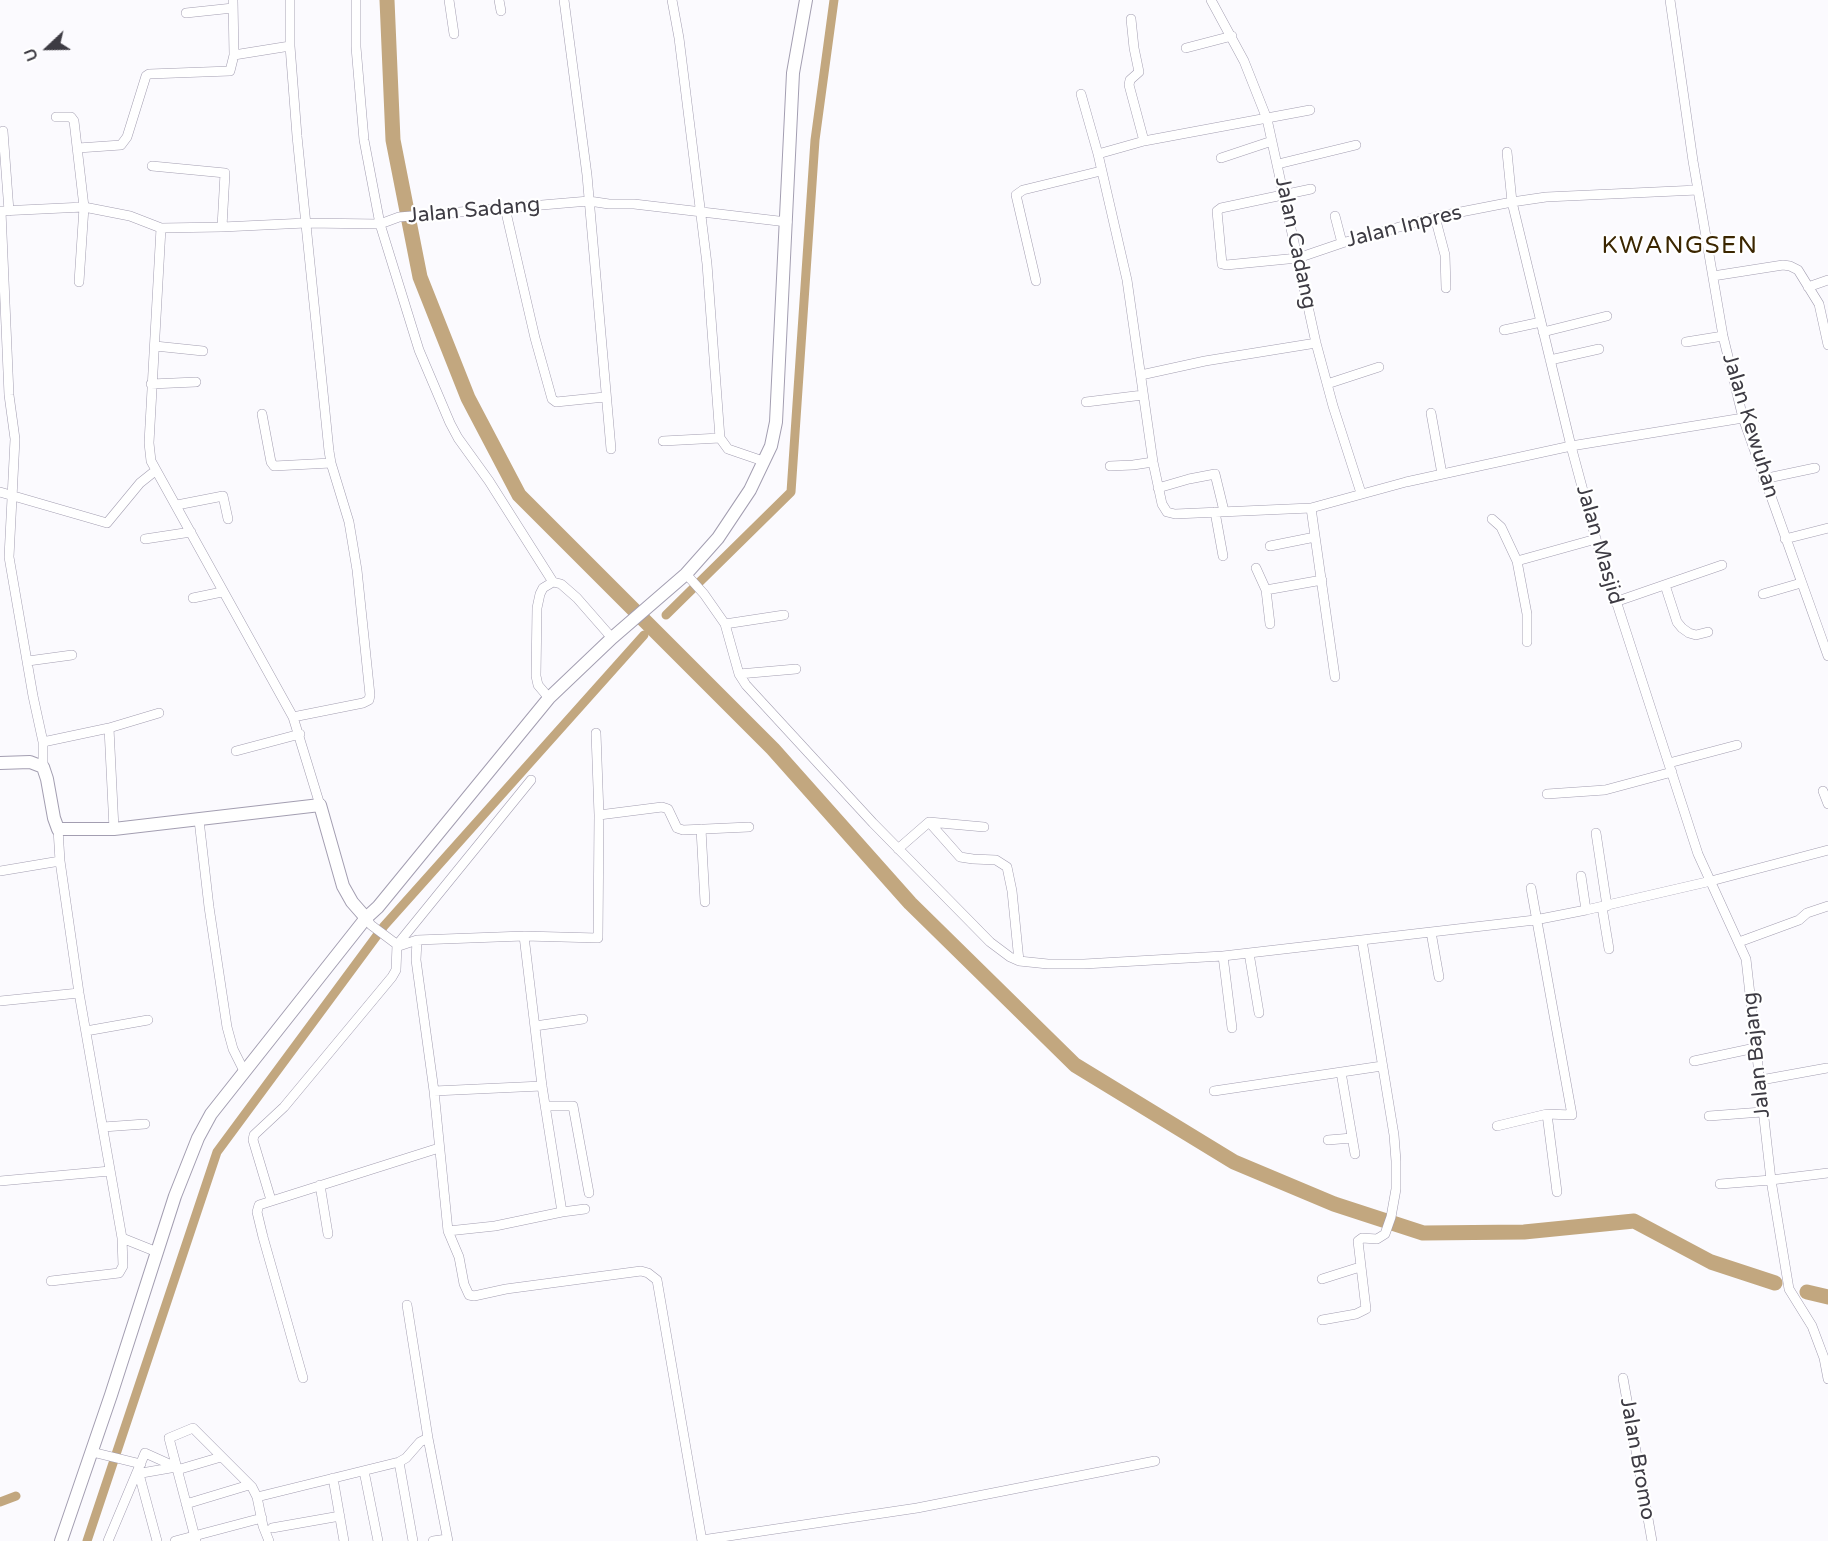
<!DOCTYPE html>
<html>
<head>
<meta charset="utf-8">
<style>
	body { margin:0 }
	#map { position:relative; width:1828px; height:1541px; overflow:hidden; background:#fbfafe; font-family:"Varela Round",sans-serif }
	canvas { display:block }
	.north { position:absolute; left:18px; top:18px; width:60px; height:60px; -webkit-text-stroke:4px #fff; paint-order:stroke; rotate:248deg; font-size:16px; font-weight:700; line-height:24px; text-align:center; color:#3d3b43 }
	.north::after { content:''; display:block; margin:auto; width:21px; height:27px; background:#3d3b43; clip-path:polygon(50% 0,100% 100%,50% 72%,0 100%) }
</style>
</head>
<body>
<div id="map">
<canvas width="1828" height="1541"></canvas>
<div class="north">U</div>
</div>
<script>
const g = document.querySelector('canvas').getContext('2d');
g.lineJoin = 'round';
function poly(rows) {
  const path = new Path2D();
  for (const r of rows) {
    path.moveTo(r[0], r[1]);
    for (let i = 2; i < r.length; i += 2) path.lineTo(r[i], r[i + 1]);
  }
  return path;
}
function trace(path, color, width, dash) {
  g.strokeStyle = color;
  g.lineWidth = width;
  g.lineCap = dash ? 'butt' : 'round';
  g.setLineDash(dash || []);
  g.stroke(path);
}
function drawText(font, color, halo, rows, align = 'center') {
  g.font = font + ' "Varela Round",sans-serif';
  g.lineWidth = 4.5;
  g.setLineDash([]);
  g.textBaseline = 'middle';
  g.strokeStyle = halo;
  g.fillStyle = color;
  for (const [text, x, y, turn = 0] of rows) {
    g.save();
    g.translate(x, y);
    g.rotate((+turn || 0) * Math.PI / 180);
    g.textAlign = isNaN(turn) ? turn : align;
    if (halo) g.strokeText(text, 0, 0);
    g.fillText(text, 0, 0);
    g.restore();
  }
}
trace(poly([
	[666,615,791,492,815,140,834,0],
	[0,1502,16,1496],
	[87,1541,217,1152,384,926,644,635]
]), '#c2a77f', 9);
trace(poly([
	[387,0,393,140,420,277,468,398,519,495,773,749,910,903,1075,1065,1234,1162,1334,1204,1423,1233,1524,1232,1634,1221,1711,1262,1775,1283],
	[1807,1292,1828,1297]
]), '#c2a77f', 15);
const street = poly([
	[290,0,290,46,297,136,329,451,331,463,349,522,357,570,370,695,369,700,363,703,293,717],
	[356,0,356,47,364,140,380,224,419,350,450,423,458,438,489,481,553,582],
	[449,0,454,34],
	[499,0,501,11],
	[564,0,587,175,611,449],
	[672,0,679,38,707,264,720,438,728,449,763,461],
	[1211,0,1244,61,1267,119,1316,343,1333,406,1361,493],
	[1670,0,1693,161,1723,336,1743,418,1828,656],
	[186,13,233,8],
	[1131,19,1134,48,1139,72,1130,80,1129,85,1144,141],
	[1186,48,1232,36],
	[234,55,290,46],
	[1081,94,1098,154],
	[1310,110,1144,141,1098,154,1127,280,1153,462,1162,504,1167,512,1175,514,1311,508,1406,482,1571,446,1743,418],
	[56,117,71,117,74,121,84,207,79,282],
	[3,131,9,211],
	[78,148,121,145,127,137,146,76,149,74,230,71,234,55,233,0],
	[1507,152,1512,202,1571,446,1596,539,1698,854,1746,959,1771,1180,1828,1173],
	[1221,158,1272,141],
	[1278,164,1356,145],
	[152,166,225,173,222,227],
	[1311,189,1221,208,1217,211,1222,264,1226,265,1298,258,1342,243,1435,217,1512,202,1546,197,1698,190],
	[505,208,535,338,552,399,556,402,605,397],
	[0,211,84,207,130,216,161,228,222,227,306,223,380,224,399,217,424,215,589,201,609,204,634,204,787,222],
	[1,211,9,395,15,439,9,557,33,696,43,742,43,767],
	[1335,216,1342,243],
	[1435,217,1445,255,1446,288],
	[161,228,149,443,151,461,293,717,320,805],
	[1713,276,1783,265,1790,266,1798,270,1819,304,1828,345],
	[1036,281,1016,195,1023,190,1101,171],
	[1808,287,1828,280],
	[1504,330,1541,322],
	[1543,332,1607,316],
	[1686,342,1723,336],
	[155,346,203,351],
	[1550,360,1599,349],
	[1141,375,1205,361,1316,343],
	[151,384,196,382],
	[1327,384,1379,367],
	[1086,402,1143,395],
	[1431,413,1442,474],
	[262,414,271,462,274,466,331,463],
	[663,441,720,438],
	[1110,466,1133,465,1153,462],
	[1763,479,1815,468],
	[1158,488,1189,479,1215,474,1224,511],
	[0,492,107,523,140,483,155,471],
	[177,505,223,496,228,519],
	[1311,508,1335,677],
	[1215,512,1223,556],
	[1492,519,1501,527,1517,561,1527,614,1527,642],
	[145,539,191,532],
	[1785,539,1828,528],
	[1270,546,1315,537],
	[1517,561,1596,539],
	[1256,568,1266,590,1322,580],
	[686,574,704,594,725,624,739,674,746,685,873,823,990,942,1010,957,1019,961,1048,964,1084,964,1223,956,1535,920,1586,910,1711,881,1828,850],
	[1665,585,1677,622,1682,628,1689,633,1696,635,1708,632],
	[1266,590,1270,624],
	[1763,594,1801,583],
	[193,598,222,592],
	[1615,602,1722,565],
	[725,624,784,615],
	[28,661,72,655],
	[739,674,796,669],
	[549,698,538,685,536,676,537,608,540,594,543,588,553,582,561,584,577,598,612,638],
	[109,728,114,829],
	[43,742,109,728,159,713],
	[236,751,300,734],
	[1669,763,1737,745],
	[1823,791,1828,804],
	[1547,794,1605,790,1672,772],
	[599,815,662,807,668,809,677,828,683,830,749,827],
	[199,820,209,907,227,1027,233,1049,244,1071],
	[929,822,960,857,973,859,996,860,1007,867,1012,891,1019,961],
	[58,829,60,861,79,993,122,1238,157,1252],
	[701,829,705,902],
	[1596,833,1607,906],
	[898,849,929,822,984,827],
	[0,871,60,861],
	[1581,876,1586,910],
	[1602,907,1609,949],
	[366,918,371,925,399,946,417,940,524,936,598,938,599,815,596,733],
	[1431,932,1439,977],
	[417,940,416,960,434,1091,448,1231,459,1257,464,1284,469,1295,474,1296,506,1289,641,1271,648,1273,657,1280,702,1541],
	[1739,942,1799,920,1807,913,1828,906],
	[1249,953,1259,1013],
	[1223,956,1232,1028],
	[0,1001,79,993],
	[535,1026,583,1019],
	[86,1031,148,1020],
	[1694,1061,1755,1048],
	[1341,1072,1355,1154],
	[1761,1080,1827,1068],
	[434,1091,542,1086],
	[1214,1091,1382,1066],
	[546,1106,573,1106,589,1193],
	[1547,1114,1557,1192],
	[1709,1116,1762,1112],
	[1497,1126,1547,1114,1572,1115,1531,888],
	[103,1127,145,1124],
	[1328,1140,1352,1138],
	[0,1181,110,1171],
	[1720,1184,1771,1180,1789,1289,1812,1326,1824,1358,1828,1379],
	[320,1185,328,1234],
	[271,1200,253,1140,254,1135,284,1107,392,977,396,970,397,945,531,780],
	[562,1212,585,1209],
	[448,1231,495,1226,562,1212,542,1086,524,936],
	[1322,1279,1360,1267],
	[51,1281,119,1273,123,1266,122,1238],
	[1322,1320,1356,1314,1366,1309,1358,1241,1362,1238,1377,1239,1385,1234,1391,1217,1396,1189,1396,1161,1394,1135,1362,940],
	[303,1378,263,1237,257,1212,259,1205,439,1148],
	[1623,1378,1652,1541],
	[428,1438,448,1541],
	[92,1452,141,1464],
	[399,1462,413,1541],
	[177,1470,221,1457],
	[364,1471,378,1541],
	[136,1474,176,1467],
	[139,1474,157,1541],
	[333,1478,344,1541],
	[257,1497,399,1462,406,1458,420,1442,428,1438,407,1305],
	[186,1504,249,1485],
	[272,1528,340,1516],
	[702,1540,917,1508,1155,1461],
	[108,1541,145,1453,176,1467],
	[175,1541,262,1518],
	[196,1541,169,1438,193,1428,252,1487,257,1497,263,1526,269,1541],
	[433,1541,447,1539]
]);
const secondary = poly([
	[0,763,30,762,43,767,47,779,54,818,58,829,114,829,320,805,343,886,352,902,366,918],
	[61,1541,111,1395,175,1196,198,1138,211,1114,366,918,378,907,549,698,612,638,686,574,718,538,750,490,771,446,776,422,793,73,806,0]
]);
trace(street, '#a39eb1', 10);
trace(secondary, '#a39eb1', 14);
trace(street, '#fff', 9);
trace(secondary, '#fff', 12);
drawText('21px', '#3d3b43', '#fff', [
	["Jalan Sadang",474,211,-5],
	["Jalan Inpres",1404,227,-14],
	["Jalan Cadang",1295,243,78],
	["Jalan Kewuhan",1750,426,73],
	["Jalan Masjid",1599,545,74],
	["Jalan Bajang",1757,1055,-96],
	["Jalan Bromo",1637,1459,80]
]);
g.letterSpacing = '1.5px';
drawText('24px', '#3b2600', '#fff', [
	["KWANGSEN",1680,247]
]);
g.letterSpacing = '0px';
</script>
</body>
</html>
